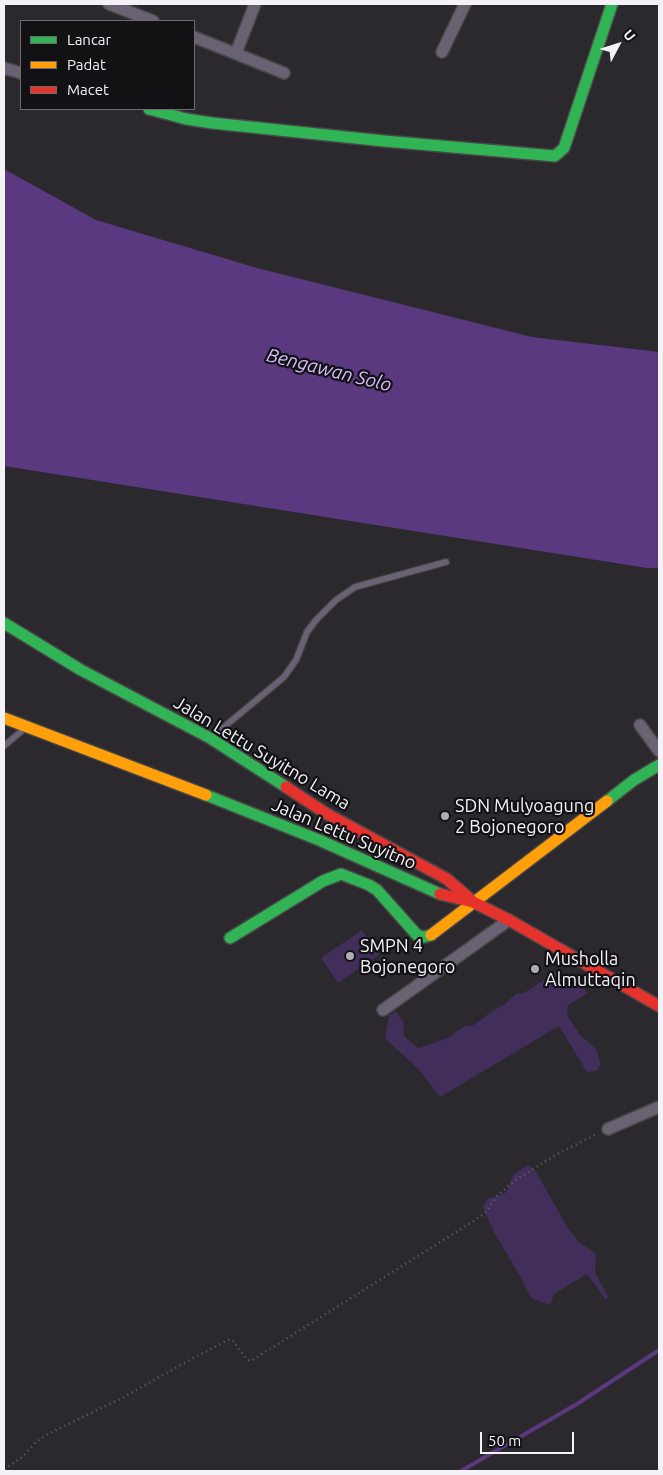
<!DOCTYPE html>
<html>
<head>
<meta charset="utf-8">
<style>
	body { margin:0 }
	#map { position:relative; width:663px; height:1475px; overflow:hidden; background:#2b292d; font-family:Ubuntu,sans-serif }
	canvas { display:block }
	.frame { position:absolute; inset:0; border:5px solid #f4f2f7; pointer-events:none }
	.legend { position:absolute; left:20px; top:20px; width:175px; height:90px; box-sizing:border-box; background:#121114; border:1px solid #6c6b6f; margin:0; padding:6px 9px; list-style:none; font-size:15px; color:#f4f2f7 }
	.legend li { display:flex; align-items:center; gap:10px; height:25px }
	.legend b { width:25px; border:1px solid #6c6b6f }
	.north { position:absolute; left:593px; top:20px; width:50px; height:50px; -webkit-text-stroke:4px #121114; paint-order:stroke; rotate:50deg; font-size:14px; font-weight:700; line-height:20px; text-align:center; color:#f4f2f7 }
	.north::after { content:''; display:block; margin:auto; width:18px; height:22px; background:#f4f2f7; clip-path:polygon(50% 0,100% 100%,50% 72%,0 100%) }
	.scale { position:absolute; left:480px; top:1432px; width:94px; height:22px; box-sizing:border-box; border:2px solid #f4f2f7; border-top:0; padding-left:6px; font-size:15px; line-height:18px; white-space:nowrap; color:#f4f2f7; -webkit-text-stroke:4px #121114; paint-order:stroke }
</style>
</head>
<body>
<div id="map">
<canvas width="663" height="1475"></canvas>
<div class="frame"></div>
<ul class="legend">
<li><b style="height:6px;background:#30b455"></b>Lancar</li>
<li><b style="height:6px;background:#ff9f0a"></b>Padat</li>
<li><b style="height:6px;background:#e5322d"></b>Macet</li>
</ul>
<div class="north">U</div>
<div class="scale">50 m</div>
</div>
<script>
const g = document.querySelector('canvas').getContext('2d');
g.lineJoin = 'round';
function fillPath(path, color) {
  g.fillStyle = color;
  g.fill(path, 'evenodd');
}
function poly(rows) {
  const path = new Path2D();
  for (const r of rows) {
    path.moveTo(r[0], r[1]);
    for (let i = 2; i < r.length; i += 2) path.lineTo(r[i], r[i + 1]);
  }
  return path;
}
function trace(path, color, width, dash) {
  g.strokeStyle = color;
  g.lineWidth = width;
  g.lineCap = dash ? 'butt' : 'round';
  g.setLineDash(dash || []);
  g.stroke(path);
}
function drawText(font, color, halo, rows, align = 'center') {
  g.font = font + ' Ubuntu,sans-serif';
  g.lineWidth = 4.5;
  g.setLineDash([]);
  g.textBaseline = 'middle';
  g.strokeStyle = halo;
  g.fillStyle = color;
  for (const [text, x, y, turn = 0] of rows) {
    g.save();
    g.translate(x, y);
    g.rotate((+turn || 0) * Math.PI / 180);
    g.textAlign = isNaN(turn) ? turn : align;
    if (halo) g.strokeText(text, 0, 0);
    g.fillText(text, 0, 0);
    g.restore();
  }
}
fillPath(poly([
	[362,930,379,955,338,983,321,958],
	[556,972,583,987,588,993,568,1005,567,1015,580,1035,596,1049,601,1064,597,1071,587,1072,559,1026,440,1097,419,1070,385,1038,389,1015,396,1012,403,1021,404,1036,418,1048,448,1038,465,1026,474,1025,492,1011,504,1005,516,994,524,993],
	[528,1165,536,1172,568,1228,579,1242,596,1254,595,1273,608,1296,606,1300,587,1274,554,1294,550,1305,531,1298,520,1276,494,1232,483,1207,487,1199,504,1194,508,1189,514,1174]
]), '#412e5a');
fillPath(poly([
	[4,169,96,220,257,268,532,337,659,352,659,568,647,568,4,466]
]), '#5a3981');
trace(poly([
	[461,1471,577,1404,659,1350]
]), '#5a3981', 4);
const lane = poly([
	[212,737,284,677,296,660,307,632,316,620,336,600,355,587,446,562],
	[4,746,25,728]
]);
const street = poly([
	[109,4,153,21],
	[194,37,284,73],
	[442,52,465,4],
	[236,53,255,4],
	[4,68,21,73],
	[640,725,659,751],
	[383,1010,509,920],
	[608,1129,659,1107]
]);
const fast = poly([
	[149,109,186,119,212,123,384,141,555,156,564,148,612,4],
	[4,623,81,670,210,738,286,787],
	[206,795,319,840,440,894],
	[607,801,634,780,659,765],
	[230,938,323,881,341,874,369,885,377,890,417,935,424,937,431,935]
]);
const slow = poly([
	[4,718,206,795],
	[431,935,607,801]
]);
const jam = poly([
	[286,787,327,814,447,879,471,900],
	[440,894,473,902,509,920,659,1006]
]);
trace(lane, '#474648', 8);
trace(street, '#474648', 14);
trace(fast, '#474648', 14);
trace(slow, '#474648', 14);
trace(jam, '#474648', 14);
trace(poly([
	[4,1469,21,1458,35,1443,46,1435,122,1398,186,1362,230,1339,233,1341,246,1358,250,1361,254,1359,472,1222,485,1213,497,1196,514,1181,557,1154,597,1134]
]), '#66616b', 2.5, [1, 4]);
trace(lane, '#696272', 5.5);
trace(street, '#696272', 11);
trace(fast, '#30b455', 11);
trace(slow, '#ff9f0a', 11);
trace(jam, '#e5322d', 11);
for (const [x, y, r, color] of [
	[445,816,5,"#aeacb0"],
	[350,956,5,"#aeacb0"],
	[535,969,5,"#aeacb0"]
]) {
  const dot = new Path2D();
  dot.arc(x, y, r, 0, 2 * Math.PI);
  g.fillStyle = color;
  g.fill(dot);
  trace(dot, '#121114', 2);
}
drawText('18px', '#f4f2f7', '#121114', [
	["Jalan Lettu Suyitno Lama",262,753,31],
	["Jalan Lettu Suyitno",344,834,23]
]);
drawText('18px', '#f4f2f7', '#121114', [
	["SDN Mulyoagung",455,806],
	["2 Bojonegoro",455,827],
	["SMPN 4",360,946],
	["Bojonegoro",360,967],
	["Musholla",545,959],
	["Almuttaqin",545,980]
], 'left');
drawText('italic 19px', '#d6bcfd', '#121114', [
	["Bengawan Solo",329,370,14]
]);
</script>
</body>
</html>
